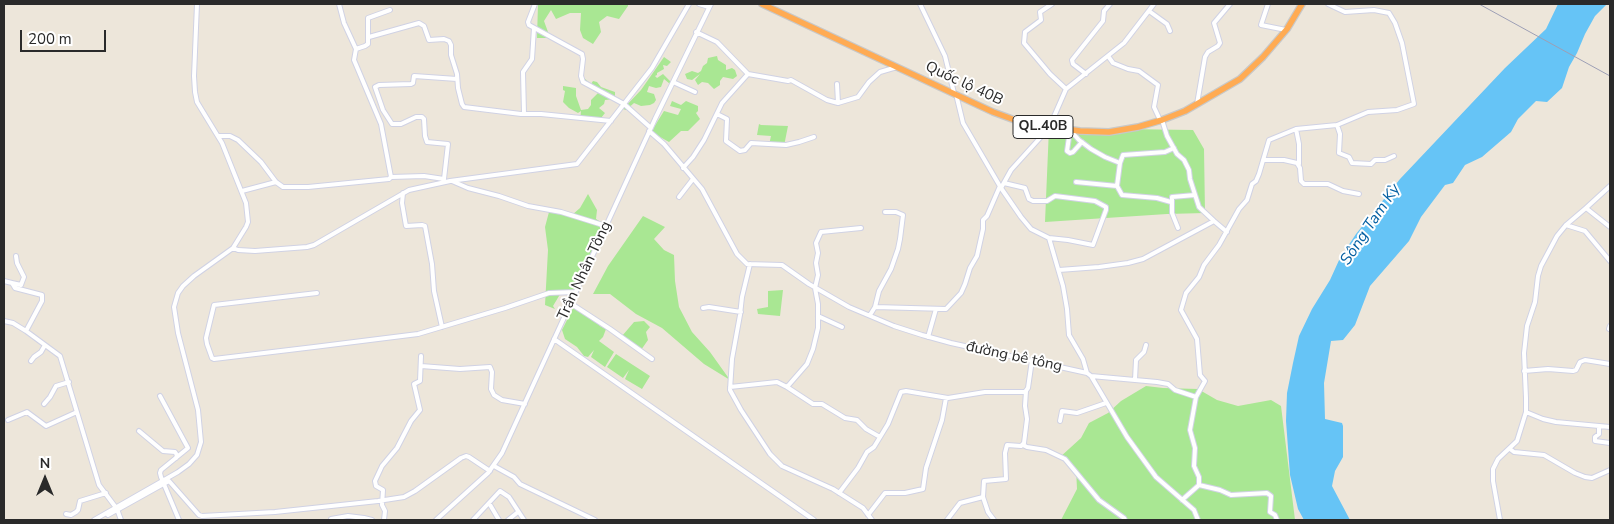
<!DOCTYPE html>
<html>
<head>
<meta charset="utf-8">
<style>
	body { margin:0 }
	#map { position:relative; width:1614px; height:524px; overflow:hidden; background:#ede6da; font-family:"Nunito Sans",sans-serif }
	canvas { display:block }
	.frame { position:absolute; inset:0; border:5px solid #2a2a2a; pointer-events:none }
	.north { position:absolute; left:20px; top:454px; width:50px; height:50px; -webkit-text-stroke:4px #fff; paint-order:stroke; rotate:0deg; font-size:14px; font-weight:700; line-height:20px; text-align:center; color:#2a2a2a }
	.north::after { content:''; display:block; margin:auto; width:18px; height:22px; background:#2a2a2a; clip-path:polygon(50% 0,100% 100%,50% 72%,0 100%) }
	.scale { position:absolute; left:20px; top:30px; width:86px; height:22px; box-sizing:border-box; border:2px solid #2a2a2a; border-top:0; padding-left:6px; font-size:15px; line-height:18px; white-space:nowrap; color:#2a2a2a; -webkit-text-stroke:4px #fff; paint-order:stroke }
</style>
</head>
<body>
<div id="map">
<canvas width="1614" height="524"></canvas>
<div class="frame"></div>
<div class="north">N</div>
<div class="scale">200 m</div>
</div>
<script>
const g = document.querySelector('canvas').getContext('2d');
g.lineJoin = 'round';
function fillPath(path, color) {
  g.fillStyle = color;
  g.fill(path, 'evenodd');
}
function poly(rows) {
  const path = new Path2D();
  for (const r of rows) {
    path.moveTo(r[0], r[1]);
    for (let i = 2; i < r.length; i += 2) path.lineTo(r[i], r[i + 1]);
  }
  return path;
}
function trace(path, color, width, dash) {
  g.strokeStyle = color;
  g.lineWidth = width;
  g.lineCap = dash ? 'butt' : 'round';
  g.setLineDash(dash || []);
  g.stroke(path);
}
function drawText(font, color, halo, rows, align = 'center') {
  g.font = font + ' "Nunito Sans",sans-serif';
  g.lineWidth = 4;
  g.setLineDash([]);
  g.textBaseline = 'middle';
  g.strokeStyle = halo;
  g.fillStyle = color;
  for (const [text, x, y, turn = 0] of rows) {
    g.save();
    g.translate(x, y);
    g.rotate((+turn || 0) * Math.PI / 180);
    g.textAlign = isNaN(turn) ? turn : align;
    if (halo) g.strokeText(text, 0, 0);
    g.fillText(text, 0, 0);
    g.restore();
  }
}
fillPath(poly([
	[538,4,628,4,628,6,619,19,607,16,599,22,601,32,593,44,583,38,580,30,581,13,570,13,556,19,551,10,544,21,548,32,547,38,537,38],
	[717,56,718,60,726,65,726,70,732,68,735,70,737,76,733,79,723,77,720,81,720,85,714,89,708,83,702,82,698,85,695,80,700,74,692,80,687,79,685,74,692,71,698,73,701,71,703,66,707,63,708,58],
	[664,57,671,62,667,66,663,65,664,69,657,73,657,75,655,76,657,78,663,74,670,81,670,84,664,79,661,87,656,88,649,86,647,92,654,94,656,100,654,103,650,105,641,106,634,103,626,110,623,109,641,90],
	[580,78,584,78,591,84,593,81,597,82,601,87,615,92,615,99,605,100,604,104,599,108,605,113,601,118,580,121,581,111,578,113,569,108,563,102,565,91,563,90,563,86,576,88,576,96,581,110,588,109,591,105,591,100,598,93,583,84,580,81],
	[672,101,681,105,686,101,698,106,698,111,696,113,700,119,688,131,681,131,669,142,651,132,664,111,678,115,681,109,670,106],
	[759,124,761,125,788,126,784,146,769,145,771,136,757,135],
	[1049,128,1193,130,1204,149,1205,213,1167,214,1045,222],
	[588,194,597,210,596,219,604,224,573,294,562,291,553,306,555,309,545,305,548,250,545,227,549,212,566,211,572,215,580,208],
	[643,216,665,227,654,239,664,250,674,255,675,281,679,307,692,332,710,352,730,380,704,364,662,328,636,314,610,294,593,294,608,266],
	[783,290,780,316,758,314,757,309,768,307,768,291],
	[573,308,593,318,600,326,606,329,603,337,599,341,614,352,605,367,591,357,594,350,588,357,584,356,577,347,565,339,562,330],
	[644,321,650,327,646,332,648,340,641,350,622,336,634,322],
	[616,354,650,376,642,389,625,379,629,370,623,378,607,367],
	[1146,386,1163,388,1198,389,1217,400,1238,406,1271,400,1281,406,1295,520,1061,520,1077,489,1076,468,1059,458,1081,438,1089,423,1108,413,1121,401]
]), '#a9e793');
fillPath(poly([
	[1558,4,1607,4,1595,16,1585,34,1577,53,1569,67,1562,88,1547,102,1536,101,1518,119,1511,132,1482,157,1465,165,1453,183,1445,185,1421,217,1409,241,1370,286,1355,325,1343,340,1331,341,1324,383,1325,419,1342,423,1343,426,1343,457,1335,471,1332,486,1350,520,1304,520,1298,509,1290,475,1286,421,1287,393,1293,363,1299,336,1312,309,1330,280,1340,258,1356,234,1400,179,1505,68,1546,29]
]), '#66c4f6');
const minor = poly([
	[535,4,528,22,529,25,582,54,583,59,581,76,583,82,624,104,651,128],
	[699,4,709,7],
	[920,4,945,56,954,93],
	[1052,4,1040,12,1041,20,1025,32,1024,43,1050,74,1066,89],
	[1268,4,1261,25,1286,30],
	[1149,11,1167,24,1170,31],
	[696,32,717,42,748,74,788,81,791,80,827,100,838,103,858,97,869,82,880,72,897,67],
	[369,37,419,23,424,26,429,40,444,39,449,41,451,45,451,55,457,74,458,88,462,104,464,107,521,114,541,114,611,121],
	[356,49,365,46,368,44,368,18,390,10],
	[1108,56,1113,63,1128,69,1139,71,1158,85,1154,107,1160,120],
	[1086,74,1073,64,1072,60,1103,21,1104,11,1110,4],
	[673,82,695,92],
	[837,84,838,103],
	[956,94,963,123,1001,188,1021,217,1031,229,1049,238,1063,286,1067,309,1069,335,1083,359,1087,373],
	[1197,104,1205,57,1208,52,1218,46,1220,43,1214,23,1230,4],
	[524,114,523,72,532,59,534,28],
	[717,114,727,119,726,141,740,151,745,150,751,143,786,145,799,142,814,137],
	[1162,120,1167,136,1177,154,1184,160,1189,170,1190,179,1199,207,1214,221,1227,232],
	[1337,125,1340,134,1339,153,1349,157,1352,163,1371,164,1375,160,1385,160,1394,156],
	[1296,129,1299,144,1299,164],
	[1070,130,1079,140,1091,149,1105,157,1120,163],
	[1070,130,1067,151,1070,153,1073,152,1082,142],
	[649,131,664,144,702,189,737,254,747,264,782,265,809,284,849,307,894,326,922,335,951,343,1087,373,1091,376,1127,437,1156,477,1194,510,1198,520],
	[219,136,230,136,238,140,261,162,276,182,283,187,308,187,389,179,391,177,381,124,354,60,356,49,344,23,339,4],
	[1263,160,1284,160,1297,163,1300,168,1301,181,1304,184,1328,184,1343,191,1359,194],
	[683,168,693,157,704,140,722,103,748,74],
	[391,177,424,176,444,179],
	[444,179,448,144,427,142,425,136,424,119,422,117,416,117,401,124,392,124,383,110,375,87,379,85,411,84,413,83,414,76,457,79],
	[452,181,468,188,499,196,528,206,561,212,606,226],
	[1076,182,1117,186,1120,163,1123,155,1165,152,1174,148],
	[1004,183,1025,188,1029,199,1033,201,1047,201,1055,196,1095,201,1106,207,1106,210,1093,245,1068,240,1049,238],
	[1117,186,1122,195,1157,198,1171,202],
	[1610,186,1586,208,1610,227],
	[1001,188,1011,170,1049,128,1066,89,1124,43,1154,4],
	[242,191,276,182],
	[403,193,402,203,406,226,422,225,425,226,432,264,434,291,442,327],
	[679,197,693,179],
	[1566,225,1585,231,1610,261],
	[861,228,821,232,816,243,818,253,816,263,818,275,815,288,818,304,818,328,813,349,807,364,787,387,813,404,822,404,845,418,857,420,866,429,880,437],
	[1178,228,1172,213,1172,197,1195,195],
	[233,248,238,250,255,251,307,247,314,245,409,190,450,181,577,164,652,68,689,4],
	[750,264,742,297,740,315,732,359,730,390,741,410,770,454,782,466,833,489,863,508,872,520],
	[1059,270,1099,267,1128,263,1143,259,1214,221],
	[4,281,12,283,15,288,42,295,42,301,26,331],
	[12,283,21,285,24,277,17,263,16,256],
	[317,293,214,305,206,338,207,344,212,358,214,359,314,347,418,334,505,308,549,293,575,292],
	[570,303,610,329,652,359],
	[875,307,946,309,961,293,965,284,970,268,977,256,983,229,983,220,987,216,1000,186],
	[703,308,709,307,741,312],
	[870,315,875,307,879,291,891,269,898,249,900,239,903,215,896,212,885,212],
	[818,316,842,327],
	[4,321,13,323,26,331,60,356,99,485,117,509,121,520],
	[1609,329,1610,326],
	[928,337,936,309],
	[554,339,814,520],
	[31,361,34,357,41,352,45,345],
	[421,366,460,369,490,367,492,372,491,389,494,395,502,400,525,404],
	[1524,371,1548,369,1573,371,1576,370,1580,362,1585,360,1610,364],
	[1091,376,1157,382,1168,384,1175,390,1196,397,1205,381,1200,375,1197,339,1181,310,1186,293,1199,277,1204,265,1219,245,1239,209,1247,200,1252,184,1256,181,1259,174,1269,140,1296,129,1337,125,1368,112,1397,110,1414,104,1402,43,1395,23,1389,13,1374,10,1345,12,1328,4],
	[1135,380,1136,360,1144,352,1146,345],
	[730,387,777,382,787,387],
	[160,396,188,448,161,470,160,473,161,477,179,520],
	[44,404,50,397,56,386,69,382],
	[1526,412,1543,419,1556,422,1610,427],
	[8,420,27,412,46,426,77,412],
	[1060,421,1062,411,1077,413,1106,403],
	[1599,426,1599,434,1595,437,1595,441,1610,443],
	[139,431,163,451,175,452,177,455,176,458],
	[1023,445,1027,447,1046,450,1065,459,1099,500,1124,518,1125,520],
	[1510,449,1514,452,1544,455,1575,473,1585,477,1592,478,1610,470],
	[494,466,514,477,520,484,595,520],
	[1199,485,1220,490,1231,495,1267,493,1271,496,1270,512,1275,515,1277,520],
	[839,493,858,468,867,452,874,447,888,424,901,392,906,391,948,398,985,392,1025,392,1028,388,1032,360],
	[983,497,988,512,994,520],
	[1182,500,1199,485,1199,477,1194,466,1195,448,1190,430,1196,397],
	[489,503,499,520],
	[66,514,71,515,76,512,78,510,80,501,106,493],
	[108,515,169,481,199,515,202,516,275,512,378,501,404,497,415,491,461,458,466,456,469,457,490,471],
	[868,515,885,493,905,493,923,489,926,468,942,420,946,398],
	[331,519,348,516,364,518,372,520],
	[94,520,178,472,189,464,197,455,201,442,198,410,178,333,174,307,178,293,183,286,194,276,233,248,246,227,248,222,246,203,222,143,197,102,195,92,194,76,197,4],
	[384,520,385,511,382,505,383,490,376,486,375,481,382,466,397,448,411,421,420,410,414,384,420,381,421,356],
	[436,520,488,473,502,453,655,119,711,4],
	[473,520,500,491,509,497,524,520],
	[508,520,518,512],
	[947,520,960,503,983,497,984,481,1006,479,1005,453,1007,445,1021,446,1024,443,1027,419,1025,406,1026,391],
	[1500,520,1493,481,1493,469,1498,459,1517,441,1526,412,1526,398,1524,353,1527,326,1535,302,1538,276,1541,266,1557,236,1566,225,1586,208]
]);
const highway = poly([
	[762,4,993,112,1023,123,1080,131,1109,132,1138,127,1162,120,1185,111,1240,79,1263,57,1287,29,1302,4]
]);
trace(minor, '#d0d2e4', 6);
trace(highway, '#c8c8c8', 8);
trace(minor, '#fff', 4);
trace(highway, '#ffab53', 5.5);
trace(poly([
	[1479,4,1610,76]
]), '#9d9fb5', 1);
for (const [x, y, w] of [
	[1043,127,60]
]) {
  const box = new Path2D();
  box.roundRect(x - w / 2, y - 11.5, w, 23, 4);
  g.fillStyle = '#fff';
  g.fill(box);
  trace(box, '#2a2a2a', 1);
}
drawText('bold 14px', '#2a2a2a', null, [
	["QL.40B",1043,127]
]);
drawText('15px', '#2a2a2a', '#fff', [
	["Quốc lộ 40B",964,84,25],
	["Trần Nhân Tông",585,271,-65],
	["đường bê tông",1014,357,12]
]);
drawText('italic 16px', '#0560a2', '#fff', [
	["Sông Tam Kỳ",1371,225,-56]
]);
</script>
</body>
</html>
